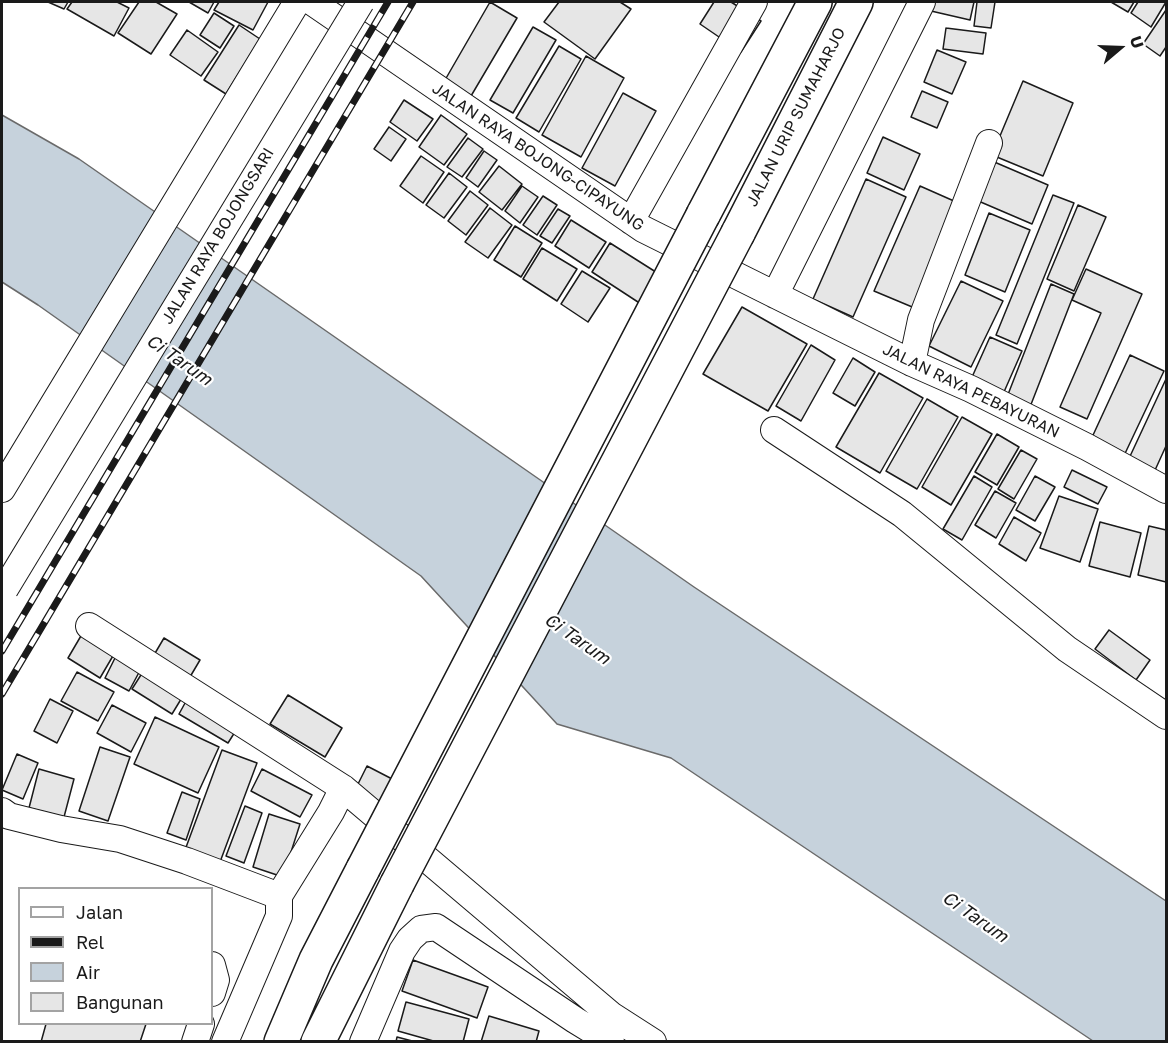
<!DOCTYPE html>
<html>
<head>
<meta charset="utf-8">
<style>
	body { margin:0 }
	#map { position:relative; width:1168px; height:1043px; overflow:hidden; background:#fff; font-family:"Golos Text",sans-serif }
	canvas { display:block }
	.frame { position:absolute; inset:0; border:3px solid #1a1a1a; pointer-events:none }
	.legend { position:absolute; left:18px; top:887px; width:195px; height:138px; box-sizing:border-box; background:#fff; border:2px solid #a3a3a3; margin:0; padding:8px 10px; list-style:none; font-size:18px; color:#1a1a1a }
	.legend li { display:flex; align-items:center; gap:12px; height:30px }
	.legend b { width:30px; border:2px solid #a3a3a3 }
	.north { position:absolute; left:1090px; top:18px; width:60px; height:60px; -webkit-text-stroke:4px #fff; paint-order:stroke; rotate:71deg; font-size:16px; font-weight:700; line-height:24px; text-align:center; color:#1a1a1a }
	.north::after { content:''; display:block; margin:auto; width:21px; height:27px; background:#1a1a1a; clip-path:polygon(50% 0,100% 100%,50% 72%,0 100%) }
</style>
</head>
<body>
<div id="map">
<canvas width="1168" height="1043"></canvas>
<div class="frame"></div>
<ul class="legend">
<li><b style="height:8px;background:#fff"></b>Jalan</li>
<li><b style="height:8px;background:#1a1a1a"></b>Rel</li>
<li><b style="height:16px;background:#c6d2dc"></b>Air</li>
<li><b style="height:16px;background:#e6e6e6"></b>Bangunan</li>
</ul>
<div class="north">U</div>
</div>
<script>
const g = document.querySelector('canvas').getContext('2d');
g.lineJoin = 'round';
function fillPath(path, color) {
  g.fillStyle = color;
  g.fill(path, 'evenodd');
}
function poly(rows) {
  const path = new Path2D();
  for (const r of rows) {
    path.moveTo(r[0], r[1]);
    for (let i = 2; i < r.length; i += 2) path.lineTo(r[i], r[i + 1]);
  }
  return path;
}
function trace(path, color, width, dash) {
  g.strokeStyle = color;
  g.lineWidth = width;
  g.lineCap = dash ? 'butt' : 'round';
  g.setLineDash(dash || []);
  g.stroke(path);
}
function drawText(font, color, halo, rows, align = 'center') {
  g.font = font + ' "Golos Text",sans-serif';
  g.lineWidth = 4.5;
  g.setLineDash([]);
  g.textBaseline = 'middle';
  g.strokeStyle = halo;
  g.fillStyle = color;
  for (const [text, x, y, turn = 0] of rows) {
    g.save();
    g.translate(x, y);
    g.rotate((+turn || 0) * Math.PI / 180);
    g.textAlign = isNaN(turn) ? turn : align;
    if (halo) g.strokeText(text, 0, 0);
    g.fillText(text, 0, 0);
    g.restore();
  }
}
const water = poly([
	[2,115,79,159,694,587,1166,901,1166,1041,1093,1041,671,758,557,724,421,576,38,305,2,282,2,115]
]);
fillPath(water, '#c6d2dc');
trace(water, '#6a6a6a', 1.5);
const building = poly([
	[48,2,68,2,64,9,48,2],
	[72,2,117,2,129,8,114,36,67,9,72,2],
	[139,2,156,2,177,14,151,54,118,33,139,2],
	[189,2,214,2,208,13,189,2],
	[219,2,268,2,253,30,214,10,219,2],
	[490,2,517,18,471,96,445,80,490,2],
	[559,2,620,2,631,9,595,59,544,22,559,2],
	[714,2,731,2,761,21,741,52,700,24,714,2],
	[933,2,974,2,970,20,931,11,933,2],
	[977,2,995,2,991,28,974,26,977,2],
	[1111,2,1134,2,1128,12,1111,2],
	[1138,2,1166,2,1151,27,1131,13,1138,2],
	[1166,10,1166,47,1160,56,1143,44,1166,10],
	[214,13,234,26,220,48,200,35,214,13],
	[239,25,260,39,226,94,204,80,239,25],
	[533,27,556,40,513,113,490,100,533,27],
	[946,28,986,33,983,54,943,49,946,28],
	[187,30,218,52,201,76,170,55,187,30],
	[559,46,581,59,539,132,516,118,559,46],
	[937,50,966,62,952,94,924,82,937,50],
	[586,56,624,78,581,157,542,135,586,56],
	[1023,81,1073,103,1043,176,992,155,1023,81],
	[922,91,948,102,937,128,911,117,922,91],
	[623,93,656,111,615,186,582,168,623,93],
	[404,100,433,119,417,141,390,122,404,100],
	[441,115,467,134,444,165,419,147,441,115],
	[389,127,406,139,391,161,374,149,389,127],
	[883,137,920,154,904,190,867,173,883,137],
	[468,138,483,149,462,177,447,167,468,138],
	[484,151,497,160,478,187,466,178,484,151],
	[421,156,444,172,423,203,400,186,421,156],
	[992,161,1048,185,1032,224,976,200,992,161],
	[499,166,522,184,502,210,479,192,499,166],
	[449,173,467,187,444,218,426,205,449,173],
	[866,179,906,197,853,317,813,299,866,179],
	[522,186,538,197,520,223,505,211,522,186],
	[920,186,963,205,917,309,874,291,920,186],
	[470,191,488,205,466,235,448,221,470,191],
	[1053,195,1074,203,1017,344,996,335,1053,195],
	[543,196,557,205,537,235,523,225,543,196],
	[1078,205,1106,217,1074,291,1047,279,1078,205],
	[490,208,512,225,488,258,465,242,490,208],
	[558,209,570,216,552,243,540,236,558,209],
	[989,213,1030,230,1005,292,965,275,989,213],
	[571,220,606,242,589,268,555,246,571,220],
	[515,226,542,243,521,277,494,260,515,226],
	[610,243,659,274,641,304,592,272,610,243],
	[542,248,577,269,557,301,523,279,542,248],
	[1086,269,1142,294,1087,419,1060,407,1101,313,1072,300,1086,269],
	[582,271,610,288,588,322,561,304,582,271],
	[961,281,1003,301,971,367,929,346,961,281],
	[1051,284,1074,294,1030,407,1007,397,1051,284],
	[742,307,807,344,768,411,703,374,742,307],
	[990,337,1022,351,1000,401,968,386,990,337],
	[811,345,835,360,801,421,776,406,811,345],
	[1130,355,1164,371,1121,462,1088,446,1130,355],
	[853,358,875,372,855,406,833,393,853,358],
	[879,373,923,398,880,473,836,447,879,373],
	[1166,379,1166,446,1151,479,1125,467,1166,379],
	[927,399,958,417,917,489,886,471,927,399],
	[962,417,992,434,951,505,922,487,962,417],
	[997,434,1019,447,997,485,975,472,997,434],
	[1021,450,1037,459,1014,499,998,489,1021,450],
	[1072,470,1107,487,1098,504,1064,487,1072,470],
	[974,476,992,487,962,540,943,529,974,476],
	[1035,476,1055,487,1035,521,1016,510,1035,476],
	[995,491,1016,503,996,538,975,525,995,491],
	[1059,496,1098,509,1080,562,1040,548,1059,496],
	[1014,517,1041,533,1026,561,999,544,1014,517],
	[1100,522,1141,533,1130,577,1089,566,1100,522],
	[1149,526,1166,530,1166,582,1138,575,1149,526],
	[85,629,117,649,100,678,68,658,85,629],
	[1109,630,1150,660,1136,680,1095,649,1109,630],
	[164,638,200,660,187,682,151,660,164,638],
	[118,652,143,665,129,691,105,678,118,652],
	[146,667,186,691,172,714,132,689,146,667],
	[77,672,114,692,98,721,61,701,77,672],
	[190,694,240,724,228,743,179,714,190,694],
	[288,695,342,728,325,757,270,724,288,695],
	[50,699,73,711,57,743,34,731,50,699],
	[112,705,146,723,131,752,97,733,112,705],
	[155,717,219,747,198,793,134,764,155,717],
	[100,747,130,757,108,821,79,811,100,747],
	[222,750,257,763,220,862,185,850,222,750],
	[17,754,38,763,23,799,2,790,17,754],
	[367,766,396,781,382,809,353,794,367,766],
	[39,769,74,779,64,817,29,808,39,769],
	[262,769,312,795,300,817,251,791,262,769],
	[182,792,200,799,186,840,167,833,182,792],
	[245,806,262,813,244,863,226,856,245,806],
	[269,814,300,824,283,877,253,867,269,814],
	[413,960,488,987,477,1018,402,991,413,960],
	[406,1002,469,1019,463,1042,437,1042,398,1031,406,1002],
	[489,1016,539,1031,536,1042,481,1042,489,1016],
	[46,1024,146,1024,140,1042,41,1042,46,1024],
	[397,1037,416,1042,396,1042,397,1037]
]);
fillPath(building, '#e6e6e6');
trace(building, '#1a1a1a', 1.5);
const minor = poly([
	[312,2,643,229,912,363,971,389,1087,447,1166,490],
	[631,221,754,2],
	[775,295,922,2],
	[912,363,921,320,989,143],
	[774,430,902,514,1067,649,1166,716],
	[2,489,297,2],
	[89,626,343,788,611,1015,653,1042],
	[2,811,9,816,61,829,120,839,187,861,279,896,279,916,225,1042],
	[279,896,331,812,343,788],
	[212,965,216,980,212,993],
	[195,1042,201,1024],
	[363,1042,402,951,410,939,421,929,436,927,575,1020,611,1042]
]);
const highway = poly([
	[703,215,815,2],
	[738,233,856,2],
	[281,1042,316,960,363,869],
	[318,1042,397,884]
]);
trace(minor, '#1a1a1a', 28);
trace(highway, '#1a1a1a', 36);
trace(minor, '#fff', 26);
trace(highway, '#fff', 33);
const rail = poly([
	[2,651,388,2],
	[2,694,413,2]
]);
trace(rail, '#1a1a1a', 7);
trace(rail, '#fff', 4.5, [14]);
const minorBridge = poly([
	[5,589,361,2]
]);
const highwayBridge = poly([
	[363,869,703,215],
	[397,884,738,233]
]);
trace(minorBridge, '#1a1a1a', 28, []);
trace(highwayBridge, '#1a1a1a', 36, []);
trace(minorBridge, '#fff', 26);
trace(highwayBridge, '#fff', 33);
drawText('16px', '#1a1a1a', '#fff', [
	["JALAN URIP SUMAHARJO",796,117,-63],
	["JALAN RAYA BOJONG-CIPAYUNG",538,157,34],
	["JALAN RAYA BOJONGSARI",218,236,-59],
	["JALAN RAYA PEBAYURAN",971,391,26]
]);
drawText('italic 18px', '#1a1a1a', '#fff', [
	["Ci Tarum",179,360,35],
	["Ci Tarum",577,639,35],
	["Ci Tarum",975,917,35]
]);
</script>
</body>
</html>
